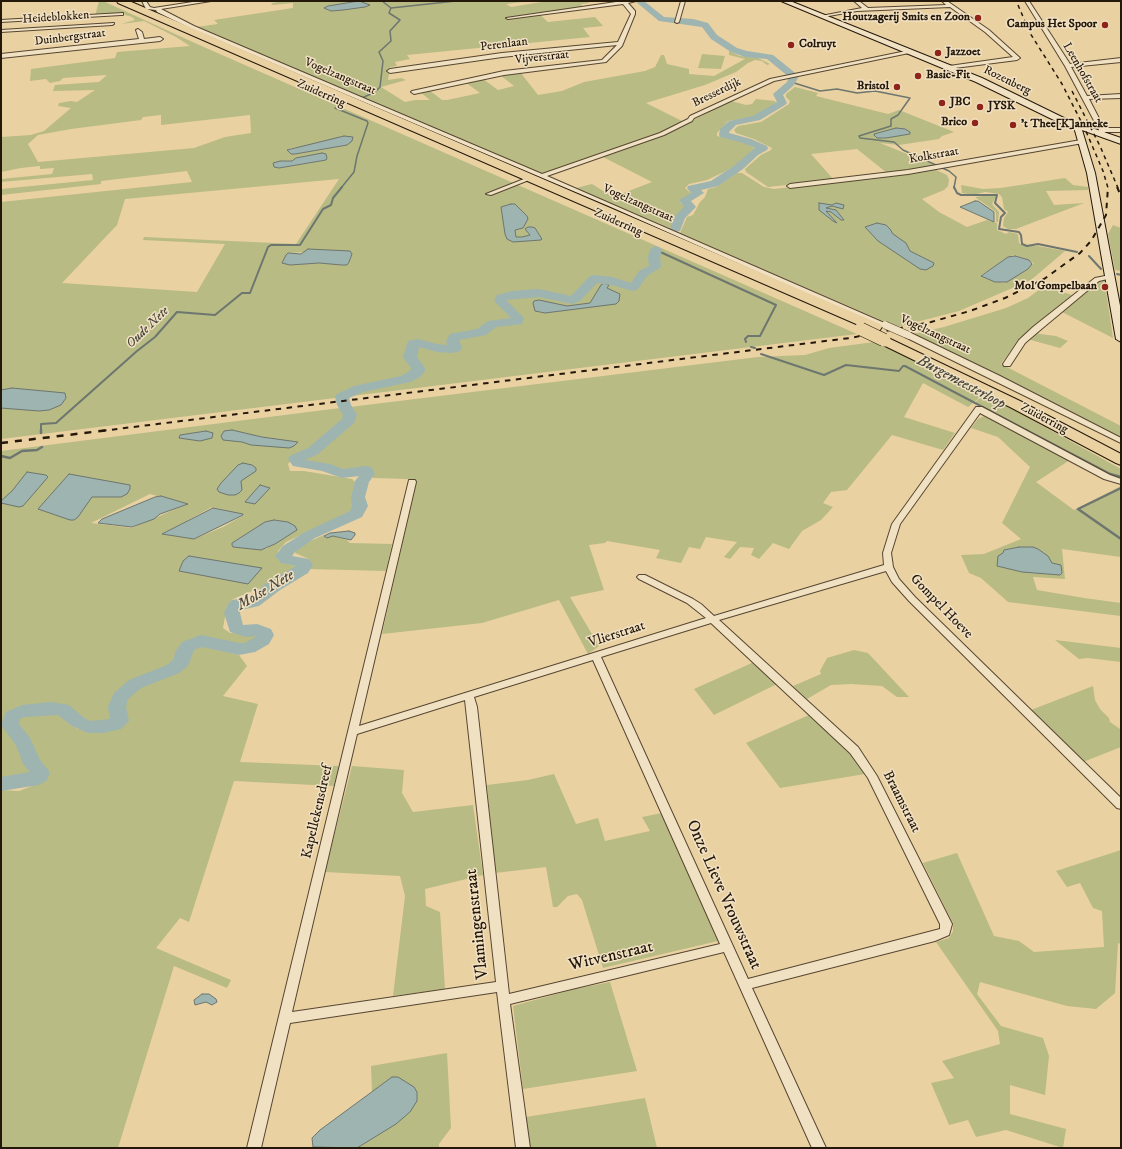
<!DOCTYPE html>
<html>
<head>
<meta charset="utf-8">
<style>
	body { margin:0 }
	#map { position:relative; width:1122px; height:1149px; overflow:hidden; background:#ead1a2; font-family:"IM FELL DW Pica",serif }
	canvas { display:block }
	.frame { position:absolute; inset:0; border:2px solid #24180b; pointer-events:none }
</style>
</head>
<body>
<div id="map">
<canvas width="1122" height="1149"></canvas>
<div class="frame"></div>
</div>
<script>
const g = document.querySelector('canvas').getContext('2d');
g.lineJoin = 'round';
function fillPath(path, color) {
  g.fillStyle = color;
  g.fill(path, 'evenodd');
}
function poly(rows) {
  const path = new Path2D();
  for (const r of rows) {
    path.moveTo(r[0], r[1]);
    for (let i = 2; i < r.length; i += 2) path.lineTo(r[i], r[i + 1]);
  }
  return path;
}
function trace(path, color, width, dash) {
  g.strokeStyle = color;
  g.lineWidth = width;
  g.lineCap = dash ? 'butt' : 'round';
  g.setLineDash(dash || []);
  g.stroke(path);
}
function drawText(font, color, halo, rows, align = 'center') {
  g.font = font + ' "IM FELL DW Pica",serif';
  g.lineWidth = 3;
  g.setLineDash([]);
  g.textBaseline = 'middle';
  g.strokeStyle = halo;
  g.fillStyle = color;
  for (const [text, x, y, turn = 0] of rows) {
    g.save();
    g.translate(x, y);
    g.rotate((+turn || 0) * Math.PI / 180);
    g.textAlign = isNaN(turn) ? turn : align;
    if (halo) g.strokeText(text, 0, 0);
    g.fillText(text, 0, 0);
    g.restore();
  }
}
fillPath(poly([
	[99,1,103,1,197,44,857,334,1,439,1,202,192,182,187,171,101,181,101,184,1,195,1,189,93,180,92,174,1,182,1,179,52,174,54,168,40,169,40,166,21,168,1,172,1,137,31,135,44,131,71,108,58,106,59,103,71,101,77,102,95,90,53,91,55,85,99,82,107,75,63,78,60,81,50,83,46,79,30,81,31,69,115,58,117,52,190,46,176,37,144,21,121,24,135,20,132,17,125,15,123,12,95,16],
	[161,115,161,125,250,115,251,133,225,137,194,148,38,162,28,144,38,135,71,129,141,120,143,117],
	[347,145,295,154,291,154,287,150,292,148],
	[326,160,279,168,275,167,280,161],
	[339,179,296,244,144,237,143,240,225,244,197,292,62,283,117,225,125,199],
	[305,252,352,254,347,265,319,263,290,265,288,253],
	[287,1,530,1,506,4,511,7,548,1,586,1,590,3,581,4,583,8,538,13,548,22,595,17,603,26,583,28,590,37,407,55,410,59,395,62,397,66,390,67,388,80,401,78,406,80,381,87,405,102,415,100,430,100,420,92,429,90,442,100,447,100,480,93,465,82,483,79,498,90,514,86,500,75,520,72,538,95,562,91,584,82,645,71,655,67,661,55,664,55,667,64,689,69,689,74,714,76,745,59,729,55,729,51,740,56,758,58,770,64,767,65,762,61,755,60,748,63,736,72,705,85,646,103,684,122,665,131,540,174,196,27,218,24,214,20,293,8,293,3,273,5,271,3],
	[702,54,725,56,721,69,698,68],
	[795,87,818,93,816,96,888,114,899,110,954,132,942,136,939,139,899,145,880,143,934,165,887,173,857,149,811,154,834,180,768,187,746,172,745,169,761,155,771,150,772,148,754,139,736,133,734,130,738,126,761,122,789,104,790,101,786,97,786,94],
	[756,99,775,101,776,104,752,117,728,121,717,133,717,136,745,143,756,149,751,151,750,155,743,161,724,172,707,180,689,184,685,188,692,194,680,200,680,202,684,206,684,210,678,214,672,229,576,188,592,184,613,197,652,182,603,157,662,136,731,101,746,105,752,104],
	[934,169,947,175,949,180,948,186,944,190,922,199,939,212,967,227,987,220,997,223,997,230,1006,234,1009,232,1018,234,1019,243,1024,246,1038,246,1065,251,1031,280,959,311,897,327,680,233,687,217,693,215,700,202,705,197,708,189,716,187,737,173,742,173,764,187,774,189,907,174],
	[1013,255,1034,263,1004,283,981,275],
	[1065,178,1073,185,1088,187,1088,190,1046,191,1054,205,1084,203,1016,229,1008,229,1003,226,1004,218,1008,212,1004,209,1002,197,999,194,985,192,973,195,962,193,961,185,983,189,1001,188],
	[991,195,996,196,992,204,999,212,998,222,996,222,996,212,975,197],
	[1113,225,1121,228,1121,271,1115,270,1108,234],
	[1105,280,1105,284,1113,338,1062,312,1101,281],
	[1044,286,1072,295,1029,330,1040,334,1056,336,1068,341,1060,348,1020,337,1001,364,1121,426,1121,438,1042,397,913,334,944,327,1006,308,1028,298],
	[874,342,918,361,984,394,968,407,923,383,904,417,955,433,943,450,892,435,847,490,831,492,823,503,833,507,821,520,802,531,789,549,773,543,759,559,751,555,754,548,740,547,730,559,724,557,737,542,706,537,700,549,689,547,681,563,656,558,660,550,607,541,605,543,589,545,604,590,570,597,599,646,588,654,559,600,482,623,382,634,416,482,407,479,373,478,372,472,369,472,367,469,342,471,332,467,303,461,304,459,319,451,347,425,352,419,350,407,758,357,805,355,829,348],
	[985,394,1121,469,1121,479,1112,477,974,403],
	[340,408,345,416,340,424,317,445,295,456,288,464,290,471,304,471,352,479,355,482,352,498,352,511,286,542,278,551,277,558,283,563,296,566,295,568,289,573,276,578,267,585,233,599,227,606,223,628,230,633,254,633,258,638,253,643,243,646,234,647,220,640,191,640,178,652,172,665,142,677,119,691,111,709,115,720,111,722,100,724,88,723,79,719,76,712,70,708,61,704,49,704,15,709,5,717,21,717,25,713,35,712,57,711,65,716,70,724,78,729,96,731,111,730,119,726,121,723,123,713,122,699,127,693,139,684,175,671,184,663,189,649,195,646,205,647,239,655,247,666,223,696,258,704,240,762,339,766,334,786,234,781,189,922,180,918,156,948,231,980,227,988,174,966,118,1148,1,1148,1,790,19,791,32,786,45,775,45,769,40,765,27,779,9,781,1,778,1,451],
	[150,494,187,504,132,528,91,523],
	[212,507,244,515,223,527,194,539,163,534],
	[274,520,288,522,289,535,266,549,232,543,265,522],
	[984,416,1070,460,1036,482,1074,510,1121,486,1121,557,1062,549,1065,579,1033,577,1037,590,1084,598,1121,603,1121,616,1008,602,981,578,969,573,961,555,984,554,1021,539,1002,523,1030,467,998,437,971,428,978,419],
	[324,535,327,538,333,536,347,540,350,543,392,544,386,571,308,569,311,564,309,559,295,553,299,546],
	[1055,640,1121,648,1121,662,1088,658,1079,659],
	[854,650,868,653,909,697,897,697,882,686,851,684,831,685,807,699,793,686,821,674,820,671,827,658],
	[754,662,777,684,714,715,694,689],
	[1093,686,1095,700,1100,709,1109,718,1110,722,1120,729,1121,747,1083,762,1031,710],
	[809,715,848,749,865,774,780,788,746,743],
	[352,766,404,770,402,793,413,812,473,805,483,875,425,889,426,906,440,912,445,989,393,996,405,896,400,876,325,872],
	[554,774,576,824,598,818,605,841,650,831,642,817,662,813,718,941,603,968,582,900,577,894,568,896,557,907,553,907,546,867,495,873,487,785,528,780],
	[1121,850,1121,944,1118,943,1115,993,1096,1009,1067,1006,980,982,977,994,1001,1026,1043,1038,1049,1056,1045,1095,1010,1085,1010,1114,1066,1129,1063,1148,1006,1130,976,1137,968,1120,949,1125,931,1083,954,1078,942,1061,1000,1044,998,1031,936,942,949,938,953,931,953,923,923,863,957,853,994,936,1019,941,1034,952,1104,947,1102,911,1093,908,1080,883,1067,887,1056,871],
	[610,982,637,1071,523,1089,513,1006,575,989],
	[447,1053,451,1128,439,1144,439,1148,357,1148,372,1137,398,1077,392,1078,372,1092,371,1066],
	[645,1098,657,1148,530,1148,526,1117]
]), '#b8bb84');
const water = poly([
	[359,1,370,5,365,7,343,10,331,11,324,8,328,6,359,1],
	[896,128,905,129,910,132,910,134,886,138,877,138,874,135,874,134,896,128],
	[344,136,353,137,352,141,347,145,295,154,291,154,287,150,344,136],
	[322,153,326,154,327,158,326,160,279,168,274,167,273,163,280,161,292,161,296,158,322,153],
	[975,201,978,201,994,212,994,222,960,207,975,201],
	[819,203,832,205,836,203,844,205,843,209,832,206,826,208,836,210,844,220,841,220,831,212,826,211,837,223,833,221,819,210,819,203],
	[511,204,515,204,527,216,528,219,523,228,515,230,516,237,522,237,530,235,525,229,528,227,532,227,535,228,542,239,541,240,513,242,507,239,505,234,501,207,511,204],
	[877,223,886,225,890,229,893,234,906,243,910,251,934,263,933,266,926,270,920,269,878,241,865,227,877,223],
	[308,249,350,251,352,254,349,262,347,265,342,265,319,263,290,265,282,263,286,255,288,253,301,254,308,249],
	[1015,256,1029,260,1032,264,1028,269,1007,282,995,282,981,276,1008,257,1015,256],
	[604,283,609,285,607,288,620,294,619,301,616,304,545,313,535,311,533,303,534,301,539,300,567,306,590,303,601,285,604,283],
	[12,388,65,393,66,398,61,405,49,410,39,411,1,408,1,390,12,388],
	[232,430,262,437,298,442,294,446,289,448,251,445,242,442,223,440,221,436,224,431,232,430],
	[206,431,213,433,212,438,200,441,179,438,180,435,206,431],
	[243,463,252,465,256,468,256,471,241,481,242,490,239,493,235,495,228,495,219,492,217,489,221,483,238,465,243,463],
	[27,472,46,475,48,477,23,506,19,507,1,503,1,501,12,491,27,472],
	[69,474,130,485,130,489,127,494,121,497,92,497,78,517,74,520,70,520,38,509,69,474],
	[260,485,270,488,255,504,245,502,260,485],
	[161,496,188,504,160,514,154,519,132,527,98,523,102,519,155,497,161,496],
	[213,508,243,514,243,515,194,539,162,534,213,508],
	[274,520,288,522,295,526,297,530,275,544,261,550,233,547,232,545,232,543,265,522,274,520],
	[349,531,355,533,355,535,351,540,333,536,327,538,324,536,330,533,349,531],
	[1019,547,1033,547,1038,549,1048,556,1052,563,1061,565,1062,573,1060,575,1022,572,997,566,998,556,1003,553,1004,550,1019,547],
	[189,556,262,568,248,584,179,571,183,561,189,556],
	[202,994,209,994,216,999,217,1002,212,1005,206,1002,195,1005,194,1000,202,994],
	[392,1077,398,1077,414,1087,417,1092,417,1101,410,1112,396,1124,357,1148,313,1147,312,1138,320,1130,392,1077]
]);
fillPath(water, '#9db4b1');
trace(water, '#6d766f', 1);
trace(poly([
	[382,1,391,8],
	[391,8,456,1],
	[791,82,820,91,837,89,857,93,875,91,910,98,898,115,891,119,891,126,859,136,860,138,894,142,903,150,949,171,956,177,954,188],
	[362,98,375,92,380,87,383,61,379,52,391,41,390,31,400,20,389,13,391,8],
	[335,108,367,121,368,123,357,156,354,172,341,188]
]), '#6d766f', 1.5);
trace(poly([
	[954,187,957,193,961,195,997,195,995,203,1005,213,1001,217,999,229,1019,232,1021,235,1022,244,1027,246,1038,244,1077,252],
	[656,250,776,305,760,336,748,336,745,339,746,342],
	[1089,256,1101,269],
	[1117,274,1121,275],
	[751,347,755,348],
	[761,354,824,375,846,365,899,371,903,366,905,366,1028,431],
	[41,431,41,424,56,423,137,351,155,337,177,312,215,315,242,293,250,293,268,247,271,245,300,245,323,209,331,205,333,198,342,187]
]), '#6d766f', 2);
trace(poly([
	[41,430,41,433],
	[1026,430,1110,474,1121,477],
	[1,456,10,458,22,451,37,450,42,447],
	[1121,488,1078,509,1121,539]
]), '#6d766f', 2.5);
fillPath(poly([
	[635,1,644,1,664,17,693,19,708,23,717,35,737,48,747,51,773,55,799,76,794,85,783,95,787,103,785,105,760,120,736,125,729,132,729,133,751,139,767,146,768,148,767,150,758,155,743,169,718,186,701,190,704,193,691,201,696,207,685,218,680,231,676,232,672,231,670,229,674,217,684,207,679,200,691,193,687,188,688,186,711,181,735,165,755,148,743,143,720,137,719,135,720,129,729,121,753,116,777,102,773,94,787,82,789,77,767,59,745,57,731,52,711,39,702,27,659,21,635,1],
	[656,246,660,248,662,250,660,257,661,267,647,276,637,290,633,291,611,285,597,283,580,301,572,304,539,297,506,300,524,318,522,324,496,327,486,335,459,340,462,348,460,351,452,353,437,352,419,347,417,357,425,368,425,371,420,377,410,382,363,392,349,398,351,405,357,415,354,423,318,454,305,460,330,464,343,469,366,466,371,467,375,474,369,482,365,497,368,506,362,517,315,538,295,552,292,556,309,559,313,565,308,573,280,590,259,606,241,610,240,613,243,625,257,624,271,629,274,635,269,644,255,652,239,655,202,647,194,650,188,666,179,673,141,688,128,699,126,707,129,721,121,729,103,733,88,733,72,726,58,715,25,717,20,719,19,724,30,738,40,760,49,771,49,775,47,780,39,785,1,791,1,777,30,772,23,764,16,745,1,725,6,712,22,705,51,702,69,705,84,718,91,721,110,719,108,707,114,693,129,680,167,665,174,659,175,652,182,642,201,635,239,643,245,643,257,636,246,637,230,632,224,613,228,604,232,600,249,597,268,582,296,566,281,563,275,556,283,546,305,532,350,511,352,506,351,497,355,481,359,476,342,478,322,471,293,466,288,459,290,456,308,448,342,419,343,415,337,405,335,397,337,394,354,386,401,376,410,371,411,368,403,357,408,341,418,339,437,344,447,345,446,341,450,334,477,329,488,321,511,318,494,301,497,295,512,291,539,289,571,296,590,276,594,275,612,277,631,283,639,271,649,266,648,257,650,250,652,248,656,246]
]), '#9db4b1');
const street = poly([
	[142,1,146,1,150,7,154,8,199,1,211,1,161,9,194,26,542,174,660,133,688,119,690,116,770,79,911,50,911,52,909,53,774,81,694,118,692,121,664,135,547,176,889,325,888,327,882,327,611,207,190,28,157,12,156,10,146,9,142,1],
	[623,1,636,1,628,3,635,11,635,14,622,46,606,62,504,75,414,94,411,92,412,91,504,71,602,60,617,45,502,57,390,73,387,71,390,69,502,53,618,42,631,14,623,4,508,19,506,18,623,1],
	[681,1,685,1,679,22,677,23,675,22,681,1],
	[854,1,859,1,868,8,946,5,942,1,947,1,989,30,1020,58,1017,60,947,69,947,67,949,66,1013,57,985,32,950,7,857,11,823,17,821,16,862,8,854,1],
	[1025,1,1029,1,1070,64,1121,58,1121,62,1071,67,1087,96,1121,94,1121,98,1089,99,1104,128,1121,128,1121,132,1105,132,1103,135,1099,135,1099,130,1065,66,1025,1],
	[123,13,123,15,121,15,1,22,1,20,123,13],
	[114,23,114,24,112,25,1,32,1,30,114,23],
	[138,29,142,32,144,39,160,37,163,39,160,41,1,58,1,54,139,39,136,30,138,29],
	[1081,140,1084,142,1083,143,908,174,790,188,787,186,790,184,908,170,1081,140],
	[529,177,534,178,491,195,486,194,529,177],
	[1110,275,1113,277,1112,278,1099,281,1039,331,1025,343,1010,366,1004,366,1003,364,1019,340,1033,327,1095,278,1110,275],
	[905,333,911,333,1000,376,1121,438,1121,443,905,337,905,333],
	[976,407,982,407,1110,475,1121,479,1121,484,1104,479,980,413,900,524,891,553,893,567,899,579,915,597,1121,798,1121,809,1117,808,909,601,892,582,886,571,719,620,858,747,877,776,952,924,949,935,935,941,752,988,826,1148,812,1148,724,952,510,1004,530,1148,516,1148,497,992,290,1023,261,1148,247,1148,409,480,415,480,416,482,359,726,706,618,687,603,639,579,637,577,639,575,645,575,693,599,701,604,714,616,884,565,883,553,892,524,976,407],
	[711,623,850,753,868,778,940,924,940,929,748,979,601,657,711,623],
	[593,660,720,944,509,994,477,707,474,697,593,660],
	[465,700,496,982,292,1012,357,734,465,700]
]);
const secondary = poly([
	[781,1,790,1,982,78,1066,119,1121,138,1121,144,1082,130,1095,173,1121,311,1121,342,1116,339,1087,173,1074,127,1060,123,976,82,781,1]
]);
const highway = poly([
	[117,1,129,1,880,324,882,327,880,330,875,331,870,330,118,3,117,1],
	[884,336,1020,401,1121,454,1121,465,1116,463,1010,407,879,343,877,340,879,337,884,336]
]);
trace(street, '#564631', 2);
trace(secondary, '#24180b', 2);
trace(highway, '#24180b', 2);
fillPath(street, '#f1e1c3');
fillPath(secondary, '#f1e1c3');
fillPath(highway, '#ead1a2');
trace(poly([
	[1018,5,1030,33,1062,84,1085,129,1103,171,1108,188],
	[1072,91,1100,146,1118,188]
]), '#24180b', 1.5, [4, 4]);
trace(poly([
	[1117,187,1121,196],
	[101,431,850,338,931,322,970,311,1005,298,1044,279,1080,253,1091,241,1106,215,1108,187]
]), '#24180b', 2, [5.5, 5.5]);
trace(poly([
	[1,443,109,430]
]), '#24180b', 2.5, [7, 7]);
const streetBridge = poly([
	[885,325,908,335]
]);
const highwayBridge = poly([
	[861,329,884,340]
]);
trace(streetBridge, '#564631', 8, []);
trace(highwayBridge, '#24180b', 14, []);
trace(streetBridge, '#f1e1c3', 7);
trace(highwayBridge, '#ead1a2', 13);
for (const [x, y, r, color] of [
	[978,18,4,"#8f2418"],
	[1105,25,4,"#8f2418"],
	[791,45,4,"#8f2418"],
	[938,53,4,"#8f2418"],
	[918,76,4,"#8f2418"],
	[897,87,4,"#8f2418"],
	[942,103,4,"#8f2418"],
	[980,107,4,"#8f2418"],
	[975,123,4,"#8f2418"],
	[1013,125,4,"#8f2418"],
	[1105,287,4,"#8f2418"]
]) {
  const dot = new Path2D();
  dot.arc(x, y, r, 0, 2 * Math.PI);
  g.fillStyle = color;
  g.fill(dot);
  trace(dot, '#f1e1c3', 1.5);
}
drawText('12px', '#24180b', '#f1e1c3', [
	["Heideblokken",56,18,-4],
	["Duinbergstraat",70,38,-7],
	["Perenlaan",504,45,-7],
	["Vijverstraat",542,58,-6],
	["Leenhofstraat",1082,73,60],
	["Vogelzangstraat",340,77,23],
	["Rozenberg",1007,81,26],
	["Bresserdijk",717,93,-26],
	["Zuiderring",321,94,24],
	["Kolkstraat",934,156,-10],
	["Vogelzangstraat",638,204,24],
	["Zuiderring",618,223,24],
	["Vogelzangstraat",935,335,25],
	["Zuiderring",1044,419,28]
]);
drawText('bold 12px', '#24180b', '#f1e1c3', [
	["Houtzagerij Smits en Zoon",970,18,"right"],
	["Campus Het Spoor",1097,25,"right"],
	["Colruyt",799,45],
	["Jazzoet",946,53],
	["Basic-Fit",926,76],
	["Bristol",889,87,"right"],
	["JBC",950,103],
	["JYSK",988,107],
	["Brico",967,123,"right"],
	["'t Thee[K]anneke",1021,125],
	["Mol Gompelbaan",1097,287,"right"]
], 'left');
drawText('italic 13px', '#48473d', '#f1e1c3', [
	["Oude Nete",148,328,-44]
]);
drawText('14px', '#24180b', '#f1e1c3', [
	["Gompel Hoeve",941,607,46],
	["Vlierstraat",617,635,-18],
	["Braamstraat",901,802,63],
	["Kapellekensdreef",318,812,-77]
]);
drawText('italic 15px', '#48473d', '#f1e1c3', [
	["Burgemeesterloop",961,383,28],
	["Molse Nete",266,591,-31]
]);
drawText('17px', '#24180b', '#f1e1c3', [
	["Onze Lieve Vrouwstraat",723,895,66],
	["Vlamingenstraat",478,924,-96],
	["Witvenstraat",611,957,-13]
]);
</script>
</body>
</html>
